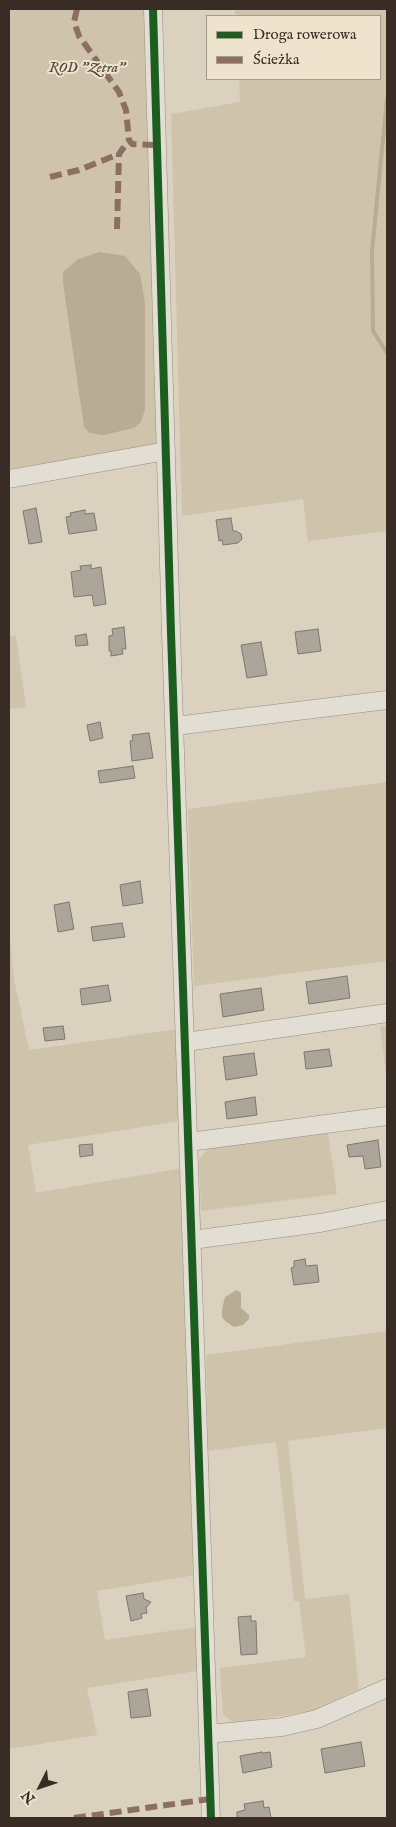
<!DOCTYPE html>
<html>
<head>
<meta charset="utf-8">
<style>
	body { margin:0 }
	#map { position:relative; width:396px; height:1827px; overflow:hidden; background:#dad1be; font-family:"IM FELL English",serif }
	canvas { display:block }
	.frame { position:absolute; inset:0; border:10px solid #392c24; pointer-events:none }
	.legend { position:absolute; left:206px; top:15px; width:175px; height:65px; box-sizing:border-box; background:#eee4ce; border:1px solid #a69a8a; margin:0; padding:6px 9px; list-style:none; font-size:15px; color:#392c24 }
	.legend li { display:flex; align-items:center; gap:10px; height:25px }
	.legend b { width:25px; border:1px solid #a69a8a }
	.north { position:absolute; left:15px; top:1762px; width:50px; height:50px; -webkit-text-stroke:4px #eee4ce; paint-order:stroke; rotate:229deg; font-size:14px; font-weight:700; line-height:20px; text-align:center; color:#392c24 }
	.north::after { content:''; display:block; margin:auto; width:18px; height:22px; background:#392c24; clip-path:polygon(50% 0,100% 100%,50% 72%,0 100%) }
</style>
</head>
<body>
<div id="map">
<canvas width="396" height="1827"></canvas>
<div class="frame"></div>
<ul class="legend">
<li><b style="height:6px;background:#1b5e20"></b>Droga rowerowa</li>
<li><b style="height:6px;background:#8d6e63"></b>Ścieżka</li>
</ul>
<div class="north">N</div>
</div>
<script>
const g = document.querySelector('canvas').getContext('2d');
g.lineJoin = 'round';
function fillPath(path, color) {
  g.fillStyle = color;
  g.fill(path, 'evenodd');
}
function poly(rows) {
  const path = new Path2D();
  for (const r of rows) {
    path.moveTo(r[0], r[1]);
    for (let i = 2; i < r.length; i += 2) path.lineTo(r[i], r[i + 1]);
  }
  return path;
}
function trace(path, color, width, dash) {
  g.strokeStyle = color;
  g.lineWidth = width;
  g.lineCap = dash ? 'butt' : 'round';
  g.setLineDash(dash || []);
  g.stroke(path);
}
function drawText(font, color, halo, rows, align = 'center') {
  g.font = font + ' "IM FELL English",serif';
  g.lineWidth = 4;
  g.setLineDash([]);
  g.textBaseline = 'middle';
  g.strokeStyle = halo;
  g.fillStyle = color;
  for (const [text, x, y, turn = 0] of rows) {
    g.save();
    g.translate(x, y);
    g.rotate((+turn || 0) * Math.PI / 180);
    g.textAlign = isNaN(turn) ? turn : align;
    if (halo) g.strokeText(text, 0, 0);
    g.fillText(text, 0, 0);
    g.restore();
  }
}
fillPath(poly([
	[9,9,145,9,159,446,9,469],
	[235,9,387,9,387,531,308,541,303,499,182,516,171,114,240,102,239,79,380,79,380,16,235,16],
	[16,636,26,707,9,709,9,637],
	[387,782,387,961,194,986,188,809],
	[9,940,10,940,14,979,29,1050,178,1029,180,1121,28,1145,36,1193,183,1168,196,1575,97,1591,105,1640,198,1627,203,1670,87,1688,97,1735,9,1749],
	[387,1026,387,1079,380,1027],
	[328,1133,337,1194,201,1211,199,1160,208,1148],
	[387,1331,387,1428,288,1441,305,1599,349,1594,359,1689,311,1711,234,1723,223,1714,220,1668,306,1657,299,1601,294,1601,276,1442,208,1451,206,1355]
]), '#d0c3ab');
fillPath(poly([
	[99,252,125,256,140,274,145,303,145,409,141,422,134,428,103,435,90,433,84,427,63,283,63,272,78,259],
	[237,1290,241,1293,241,1308,249,1315,249,1319,243,1325,234,1327,225,1321,222,1317,222,1309,225,1297]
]), '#b9ac94');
trace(poly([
	[387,99,372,251,373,331,387,353]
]), '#b9ac94', 4);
const building = poly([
	[36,508,42,542,29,544,23,511,36,508],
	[85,510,85,514,94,513,97,530,69,534,66,517,71,516,70,513,85,510],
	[231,518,233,531,236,531,241,534,242,539,238,543,223,545,222,540,219,541,216,520,231,518],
	[91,565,91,569,101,567,106,604,94,606,92,595,74,597,71,572,81,570,80,566,91,565],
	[124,627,126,649,122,649,123,654,111,656,111,651,109,651,109,636,113,635,112,629,124,627],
	[318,629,321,651,298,654,295,632,318,629],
	[86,634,88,645,76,646,75,636,86,634],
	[261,642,267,675,247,678,241,645,261,642],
	[100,722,103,738,90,741,87,725,100,722],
	[149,733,153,758,132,761,130,741,133,740,132,735,149,733],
	[133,766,135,778,100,783,98,771,133,766],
	[140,881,143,903,123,906,120,885,140,881],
	[69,902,74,929,58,932,54,905,69,902],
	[122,923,125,937,93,941,91,927,122,923],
	[347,976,350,998,309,1004,306,982,347,976],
	[108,985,111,1001,82,1005,80,989,108,985],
	[261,988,264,1010,223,1017,220,994,261,988],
	[63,1026,65,1039,45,1041,43,1028,63,1026],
	[329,1049,332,1066,306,1069,304,1052,329,1049],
	[254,1053,257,1075,226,1080,223,1057,254,1053],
	[255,1097,257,1115,227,1119,225,1102,255,1097],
	[378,1140,381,1167,365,1169,363,1156,349,1157,347,1145,378,1140],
	[92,1144,93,1155,80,1157,79,1145,92,1144],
	[305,1259,306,1266,317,1265,319,1282,294,1285,291,1268,294,1267,294,1261,305,1259],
	[143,1593,144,1599,151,1602,146,1608,147,1613,141,1614,142,1618,131,1621,126,1596,143,1593],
	[251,1616,251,1621,256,1621,257,1654,241,1655,238,1617,251,1616],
	[147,1689,151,1716,131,1718,128,1692,147,1689],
	[361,1742,365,1766,325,1773,321,1749,361,1742],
	[262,1752,263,1753,270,1752,272,1767,243,1773,240,1756,262,1752],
	[263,1801,264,1808,269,1807,271,1818,237,1818,237,1812,245,1810,244,1804,263,1801]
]);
fillPath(building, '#aca599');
trace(building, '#7e776d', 1);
const minor = poly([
	[153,9,171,633,211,1818],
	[9,479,166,451],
	[175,726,387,700],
	[186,1042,387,1013],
	[189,1142,387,1116],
	[192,1240,320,1223,387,1210],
	[208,1734,282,1727,317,1719,387,1688]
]);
trace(minor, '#948d82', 19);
trace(minor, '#e2ded4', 18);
trace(poly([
	[77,9,74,22,79,36,119,92,126,110,129,140,132,144,157,145],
	[50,177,79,170,119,154],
	[117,229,119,154,129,140],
	[74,1818,210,1799]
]), '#8d6e63', 6, [12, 6]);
trace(poly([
	[153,9,171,633,211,1818]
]), '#1b5e20', 8);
drawText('italic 15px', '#56483c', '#eee4ce', [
	["ROD \"Zetra\"",87,69]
]);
</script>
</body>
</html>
